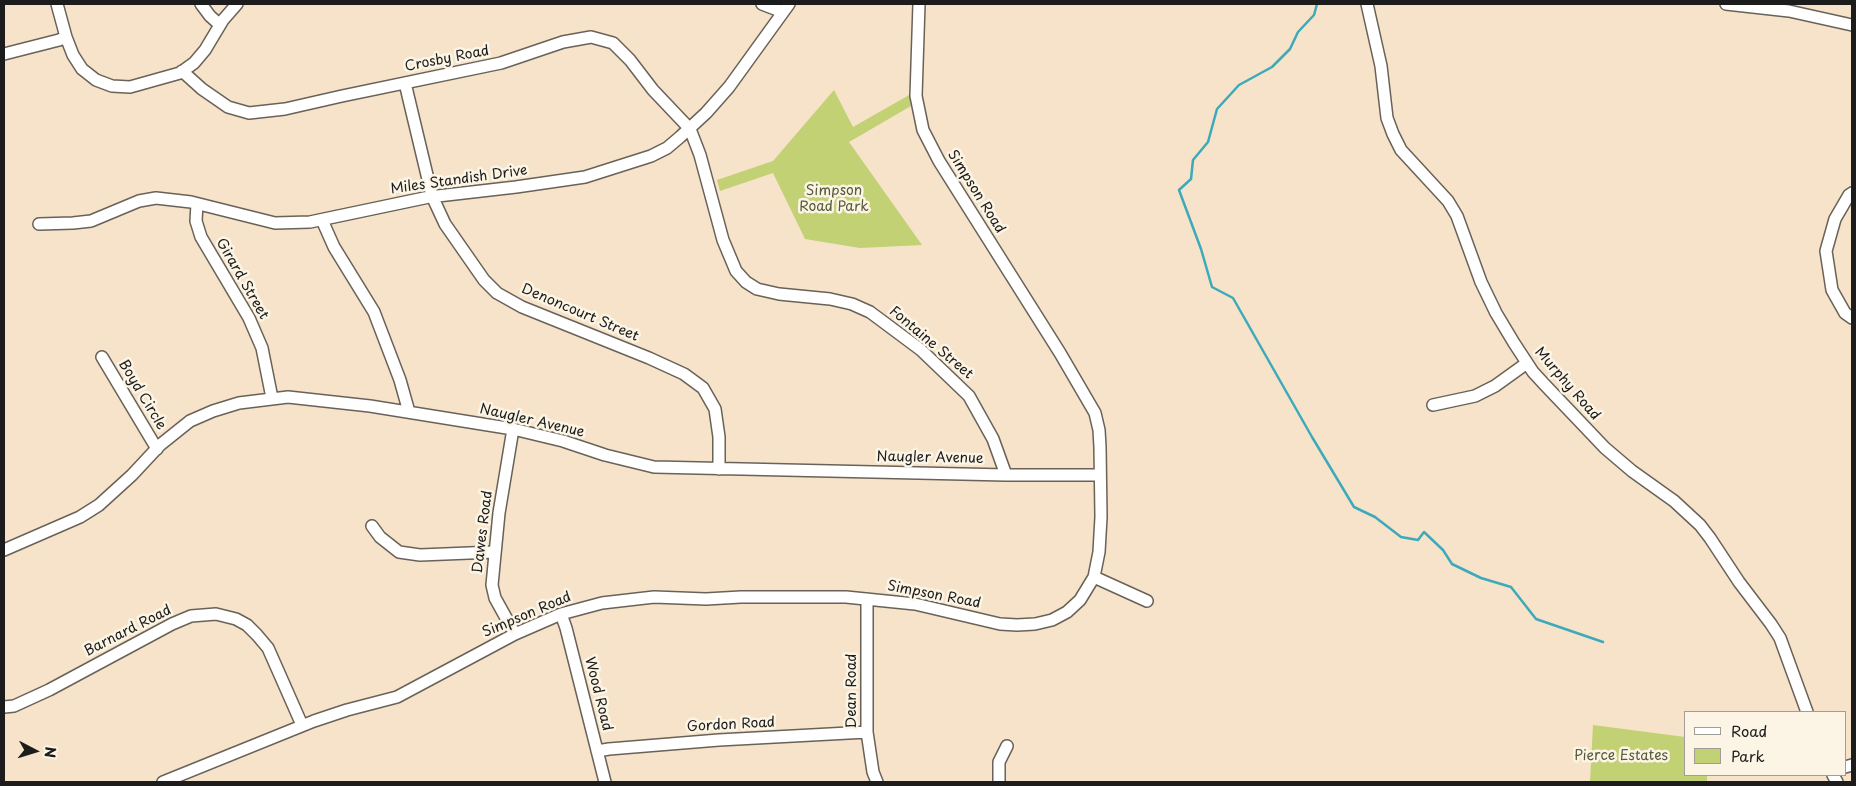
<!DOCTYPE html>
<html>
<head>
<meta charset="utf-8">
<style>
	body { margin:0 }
	#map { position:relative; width:1856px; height:786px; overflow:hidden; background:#f6e3c9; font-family:"Playpen Sans",sans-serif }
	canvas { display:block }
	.frame { position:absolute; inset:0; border:5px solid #1c1c1c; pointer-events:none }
	.legend { position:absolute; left:1684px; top:711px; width:162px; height:65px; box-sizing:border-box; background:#fcf5e5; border:1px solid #a29e95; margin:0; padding:6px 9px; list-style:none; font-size:15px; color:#1c1c1c }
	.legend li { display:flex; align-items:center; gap:10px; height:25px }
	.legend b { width:25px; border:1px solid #a29e95 }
	.north { position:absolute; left:10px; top:726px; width:50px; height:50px; -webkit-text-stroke:4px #fcf5e5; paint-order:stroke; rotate:95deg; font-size:14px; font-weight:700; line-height:20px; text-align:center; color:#1c1c1c }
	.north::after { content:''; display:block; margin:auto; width:18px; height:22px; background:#1c1c1c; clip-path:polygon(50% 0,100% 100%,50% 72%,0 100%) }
</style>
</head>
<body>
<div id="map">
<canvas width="1856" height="786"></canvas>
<div class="frame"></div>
<ul class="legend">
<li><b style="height:6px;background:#fff"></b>Road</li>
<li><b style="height:14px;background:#c1d174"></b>Park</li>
</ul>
<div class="north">N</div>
</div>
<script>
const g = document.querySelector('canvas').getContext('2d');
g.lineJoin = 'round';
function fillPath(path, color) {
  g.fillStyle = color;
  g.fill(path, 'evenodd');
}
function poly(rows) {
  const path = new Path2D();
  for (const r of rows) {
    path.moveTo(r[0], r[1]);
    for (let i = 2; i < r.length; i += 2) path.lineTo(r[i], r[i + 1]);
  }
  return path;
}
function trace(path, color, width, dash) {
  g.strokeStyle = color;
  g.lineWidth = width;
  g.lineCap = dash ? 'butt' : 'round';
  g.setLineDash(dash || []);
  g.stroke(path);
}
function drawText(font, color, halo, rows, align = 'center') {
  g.font = font + ' "Playpen Sans",sans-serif';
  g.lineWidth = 5;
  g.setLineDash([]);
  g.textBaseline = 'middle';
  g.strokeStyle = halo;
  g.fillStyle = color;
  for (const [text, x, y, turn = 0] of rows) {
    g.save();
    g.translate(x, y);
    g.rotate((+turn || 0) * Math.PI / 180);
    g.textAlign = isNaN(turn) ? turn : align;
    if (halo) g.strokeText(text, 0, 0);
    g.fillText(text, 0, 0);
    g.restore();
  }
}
fillPath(poly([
	[834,90,853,127,911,94,911,106,849,142,922,245,860,248,805,239,773,173,720,191,717,180,773,161],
	[1593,725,1685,737,1685,775,1707,775,1707,782,1590,782]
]), '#c1d174');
trace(poly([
	[1317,4,1314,15,1298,32,1290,49,1272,67,1239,85,1217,109,1208,142,1193,160,1191,179,1179,190,1201,249,1212,287,1233,298,1312,437,1354,507,1375,517,1401,537,1418,540,1424,532,1443,550,1452,564,1481,578,1511,587,1536,619,1603,642]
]), '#3caabb', 2.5);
const minor = poly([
	[57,4,66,37,73,55,82,69,96,80,112,86,130,87,180,73,194,63,205,50,223,20,237,4],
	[201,4,210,16,220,25],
	[762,4,783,12],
	[1367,4,1381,66,1387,118,1393,134,1401,150,1448,201,1457,216,1481,282,1496,313,1514,343,1533,372,1545,385,1605,448,1632,471,1674,501,1700,525,1710,538,1739,582,1771,624,1780,638,1807,712],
	[1726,4,1789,11,1852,25],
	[4,54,59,40,66,37],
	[182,71,202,89,228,107,249,113,285,109,342,96,501,63,563,42,591,37,613,43,630,60,653,90,690,129,700,155,723,240,736,271,746,282,757,289,779,294,830,299,852,304,870,312,921,350,969,396,993,439,1006,475],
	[405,83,432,196,445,224,484,280,497,293,522,307,649,358,684,374,703,388,715,409,719,437,719,469],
	[1852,193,1849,195,1835,219,1826,251,1832,290,1845,313,1852,318],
	[197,204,196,221,201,237,249,318,262,348,272,398],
	[322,220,334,247,374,312,400,380,409,412],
	[39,224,73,223,91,221,139,201,156,198,191,202,275,223,310,222,429,197,516,187,585,177,651,156,667,148,680,137,706,113,729,87,789,4],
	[102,357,157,449],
	[1433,405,1475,396,1495,386,1527,363],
	[513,429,499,513,492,585,495,598,515,634],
	[372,526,380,537,399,552,420,555,494,552],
	[4,550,80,517,99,505,132,475,160,445,190,421,213,411,239,403,288,397,370,406,513,429,563,441,605,455,654,467,1006,475,1100,475],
	[1094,577,1147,601],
	[867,599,867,732,873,772,877,782],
	[561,614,566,628,605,782],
	[4,707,14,706,49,690,172,624,191,616,216,614,236,619,247,625,257,635,268,648,302,725],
	[597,751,609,749,719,740,867,732],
	[1845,767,1852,765],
	[1833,775,1837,782],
	[163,782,314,721,347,710,397,697,515,634,561,614,602,603,654,597,706,599,741,597,846,597,915,604,1000,624,1017,625,1035,624,1052,620,1067,612,1080,600,1094,577,1099,552,1101,517,1100,447,1099,430,1095,413,1060,353,939,161,923,130,916,96,919,4],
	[999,782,999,762,1007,746]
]);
trace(minor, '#686259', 14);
trace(minor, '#fff', 11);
drawText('14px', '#1c1c1c', '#fcf5e5', [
	["Crosby Road",447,59,-11],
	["Miles Standish Drive",459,180,-8],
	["Simpson Road",976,192,58],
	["Girard Street",242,279,60],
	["Denoncourt Street",580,313,23],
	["Fontaine Street",931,343,40],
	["Murphy Road",1567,384,49],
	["Boyd Circle",142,395,59],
	["Naugler Avenue",532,421,13],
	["Naugler Avenue",930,458,1],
	["Dawes Road",483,532,-83],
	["Simpson Road",934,595,11],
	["Simpson Road",527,615,-23],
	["Barnard Road",128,631,-27],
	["Dean Road",852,691,-90],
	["Wood Road",598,694,76],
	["Gordon Road",731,725,-3]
]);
drawText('14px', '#565b3b', '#fcf5e5', [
	["Simpson",834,191],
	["Road Park",834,207],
	["Pierce Estates",1621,756]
]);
</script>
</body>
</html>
